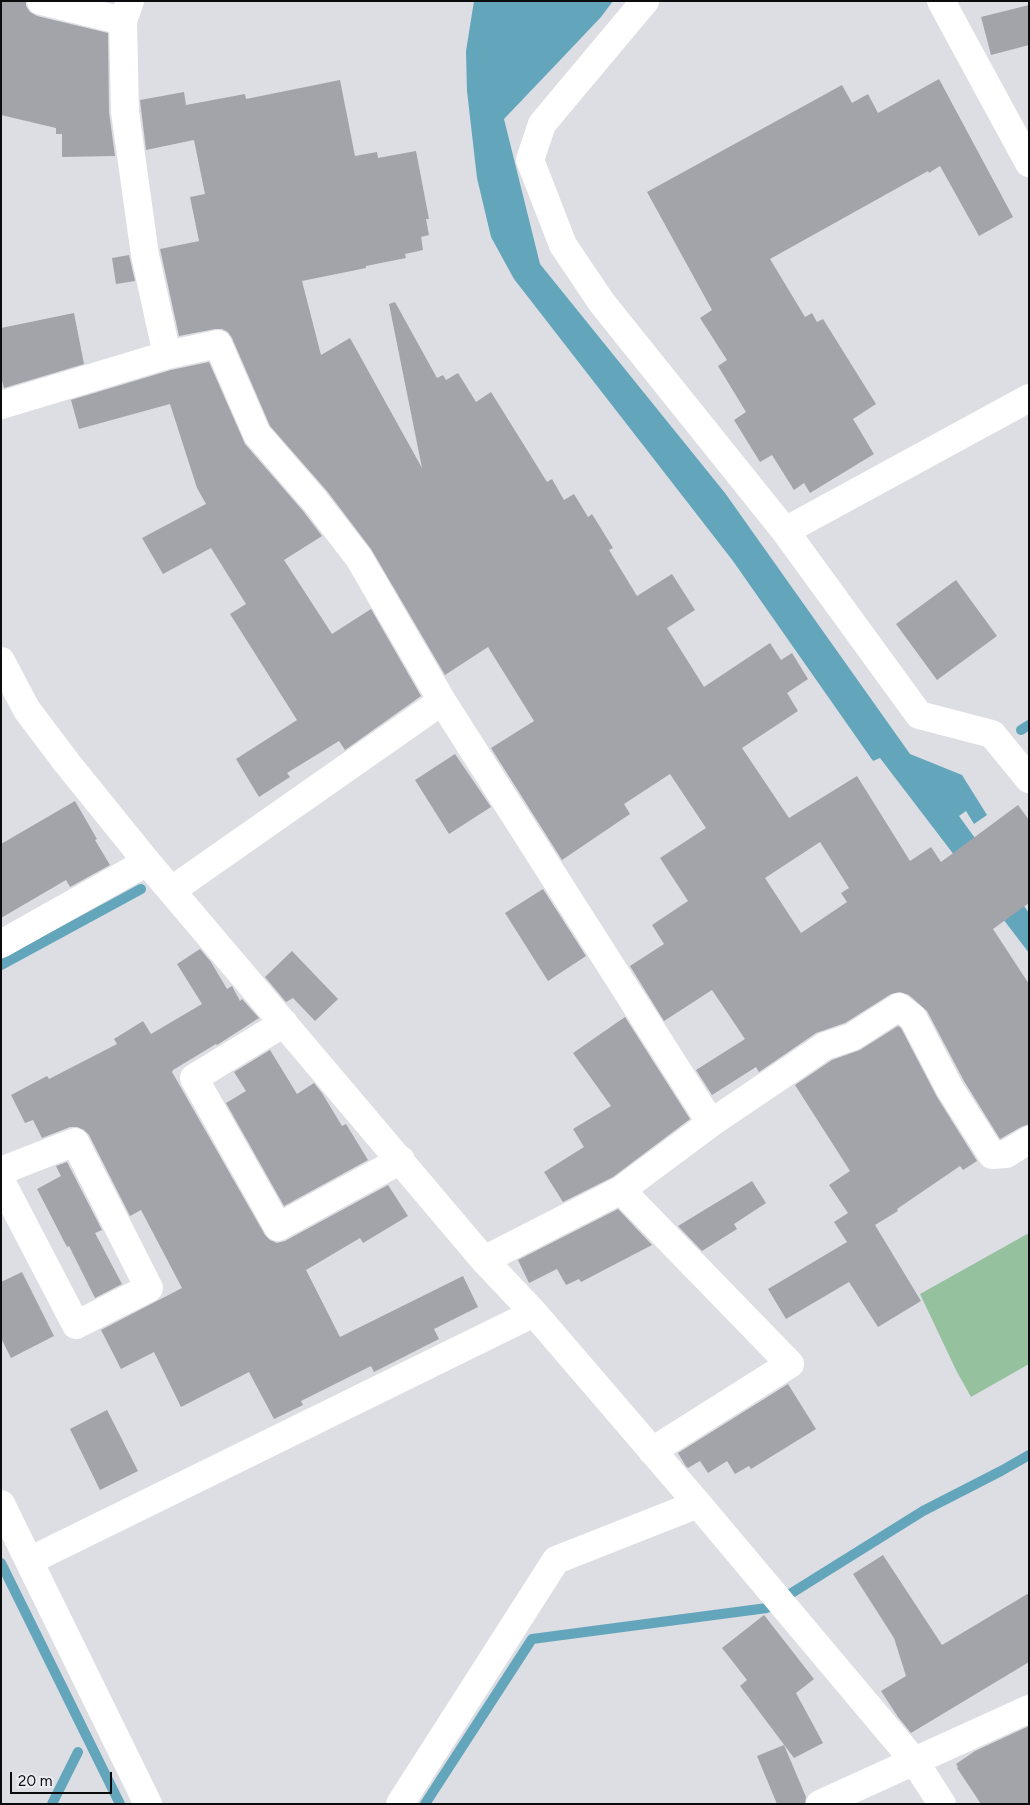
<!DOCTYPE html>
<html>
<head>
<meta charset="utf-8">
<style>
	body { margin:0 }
	#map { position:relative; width:1030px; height:1805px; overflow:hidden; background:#dddde4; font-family:Figtree,sans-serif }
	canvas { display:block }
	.frame { position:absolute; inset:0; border:2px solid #0c0c0e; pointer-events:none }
	.scale { position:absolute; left:10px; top:1772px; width:102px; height:22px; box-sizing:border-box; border:2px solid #0c0c0e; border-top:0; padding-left:6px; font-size:15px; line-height:18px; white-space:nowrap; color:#0c0c0e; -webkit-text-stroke:4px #eaebf2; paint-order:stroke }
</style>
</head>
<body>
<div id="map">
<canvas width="1030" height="1805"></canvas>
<div class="frame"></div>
<div class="scale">20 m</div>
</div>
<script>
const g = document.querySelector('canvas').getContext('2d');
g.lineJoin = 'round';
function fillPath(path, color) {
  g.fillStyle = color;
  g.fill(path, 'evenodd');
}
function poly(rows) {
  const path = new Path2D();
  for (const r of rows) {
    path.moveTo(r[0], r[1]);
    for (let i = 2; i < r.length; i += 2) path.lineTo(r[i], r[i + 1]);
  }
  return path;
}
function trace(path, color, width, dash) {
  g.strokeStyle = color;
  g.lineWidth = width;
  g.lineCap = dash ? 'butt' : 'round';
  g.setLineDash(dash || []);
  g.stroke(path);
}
fillPath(poly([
	[1029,1233,1029,1364,971,1397,956,1370,920,1294]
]), '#96c19f');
fillPath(poly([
	[474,1,613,1,601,17,565,55,504,119,540,264,725,493,910,754,962,775,987,815,974,824,966,811,959,816,1029,913,1029,953,880,758,873,761,733,561,514,279,491,237,477,178,467,91,466,51]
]), '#63a6bb');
trace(poly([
	[1021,730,1029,725],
	[1,965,141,889],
	[1,1563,120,1804],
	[790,1594,923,1511,1001,1471,1029,1455],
	[52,1804,78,1752],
	[425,1804,532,1639,767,1608]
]), '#63a6bb', 10);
fillPath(poly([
	[1,1,26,1,26,6,30,12,37,16,108,33,109,112,115,156,62,157,62,134,56,134,56,128,1,115],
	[1029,5,1029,45,991,55,981,17],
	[939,79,1013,217,979,236,940,166,929,173,928,171,770,259,805,317,812,313,817,322,823,319,876,404,853,419,874,454,810,493,804,483,794,490,772,455,760,462,734,420,746,412,718,366,727,360,700,318,712,310,647,192,842,85,852,103,868,94,878,113],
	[340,80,355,156,377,152,378,158,416,151,429,219,426,219,429,235,421,237,423,250,405,254,406,258,366,266,366,268,302,281,321,355,350,338,422,468,389,304,395,302,437,378,443,375,446,380,458,373,476,402,491,392,547,482,552,479,564,500,574,494,588,517,592,514,613,548,609,550,637,596,672,574,695,610,667,628,704,687,770,643,781,660,792,653,808,679,787,693,798,711,742,748,789,818,857,776,910,861,931,847,941,862,1018,805,1029,820,1029,903,993,929,1029,984,1029,1124,1021,1127,1000,1139,964,1081,927,1011,909,995,900,992,891,994,845,1023,816,1033,759,1072,756,1067,712,1095,696,1070,745,1039,712,990,664,1021,630,966,664,944,652,925,688,901,660,858,706,828,670,774,624,804,630,814,562,860,491,748,534,721,488,647,445,675,371,549,327,491,270,426,232,338,228,332,222,329,215,329,179,336,160,249,199,241,190,197,205,194,194,140,146,150,140,100,184,92,186,105,245,94,246,99],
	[820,842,849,888,841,893,847,902,801,933,765,878],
	[129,255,135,281,116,284,112,258],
	[74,313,84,364,4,388,1,377,1,328],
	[209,362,245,444,303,511,322,536,284,560,332,634,371,609,421,696,345,750,339,741,287,773,290,777,259,797,236,759,297,720,230,614,246,604,211,548,163,574,142,538,206,504,197,488,170,404,79,429,71,400,171,370],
	[956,580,997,636,937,680,896,624],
	[455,754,491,807,449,834,415,780],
	[75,801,97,839,95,840,110,865,70,887,66,880,1,918,1,844],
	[543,889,586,956,548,981,505,913],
	[200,949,211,962,227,989,232,986,240,1001,242,999,259,1018,217,1045,216,1044,173,1070,172,1072,265,1235,270,1240,277,1243,285,1241,388,1185,408,1216,363,1243,360,1238,306,1270,340,1337,463,1276,478,1307,434,1329,439,1339,374,1372,371,1366,301,1401,303,1405,274,1419,249,1372,181,1407,154,1352,121,1369,101,1330,182,1288,141,1210,130,1216,89,1135,84,1130,77,1127,70,1127,42,1138,33,1120,25,1123,11,1095,47,1076,49,1079,117,1044,114,1039,143,1021,151,1034,202,1004,177,964],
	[292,951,338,999,315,1021,293,998,286,1002,265,977],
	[625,1017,690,1119,613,1177,563,1202,544,1172,584,1147,573,1129,611,1106,573,1053],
	[898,1026,901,1028,937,1097,977,1161,963,1170,960,1166,897,1209,898,1211,875,1225,921,1301,878,1327,849,1282,786,1319,768,1289,847,1242,834,1222,848,1213,829,1185,850,1171,795,1085,832,1060,860,1050],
	[270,1050,297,1094,314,1083,322,1093,342,1126,346,1124,368,1160,284,1206,226,1103,246,1091,234,1072],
	[67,1162,102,1230,95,1233,122,1284,95,1298,69,1246,67,1247,37,1189,61,1176,56,1166],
	[752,1181,766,1203,734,1224,737,1229,702,1251,678,1226],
	[618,1209,652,1245,581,1282,579,1279,566,1285,557,1269,529,1283,518,1260],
	[22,1272,54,1336,11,1358,1,1338,1,1282],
	[788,1384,816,1429,751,1469,749,1466,735,1474,727,1461,708,1473,700,1461,688,1468,685,1465,678,1453],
	[107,1410,138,1471,100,1490,70,1429],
	[883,1555,942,1645,1029,1593,1029,1662,911,1733,898,1717,881,1691,906,1676,894,1638,853,1574],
	[764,1615,814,1679,796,1693,823,1743,794,1758,740,1686,747,1680,722,1648],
	[1029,1726,1029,1804,981,1804,957,1768,958,1767,956,1764,975,1751],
	[784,1745,806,1797,805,1804,777,1804,757,1756]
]), '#a3a3aa');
trace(poly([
	[41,1,123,21],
	[130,1,123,21,125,112,145,255,167,355,218,344,257,434,315,501,359,558,442,701,711,1123,621,1190,484,1260],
	[645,1,542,124,530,160,563,245,602,303,785,531,919,715,992,734,1029,779],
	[941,1,1029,163],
	[1,405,167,355],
	[785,531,1029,398],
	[1,661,27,710,67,763,147,862,484,1260,534,1313,698,1504,915,1762,942,1804],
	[172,890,442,701],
	[1,944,147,862],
	[284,1023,194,1078,278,1227,401,1160],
	[711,1123,825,1046,852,1037,899,1007,913,1018,950,1089,992,1155,1006,1154,1029,1140],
	[1,1171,75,1142,149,1288,76,1325,1,1181],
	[621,1190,790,1364,652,1451],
	[1,1504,148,1804],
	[29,1561,534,1313],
	[400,1804,556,1560,698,1504],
	[820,1804,1029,1709]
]), '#fff', 28);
</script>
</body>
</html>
